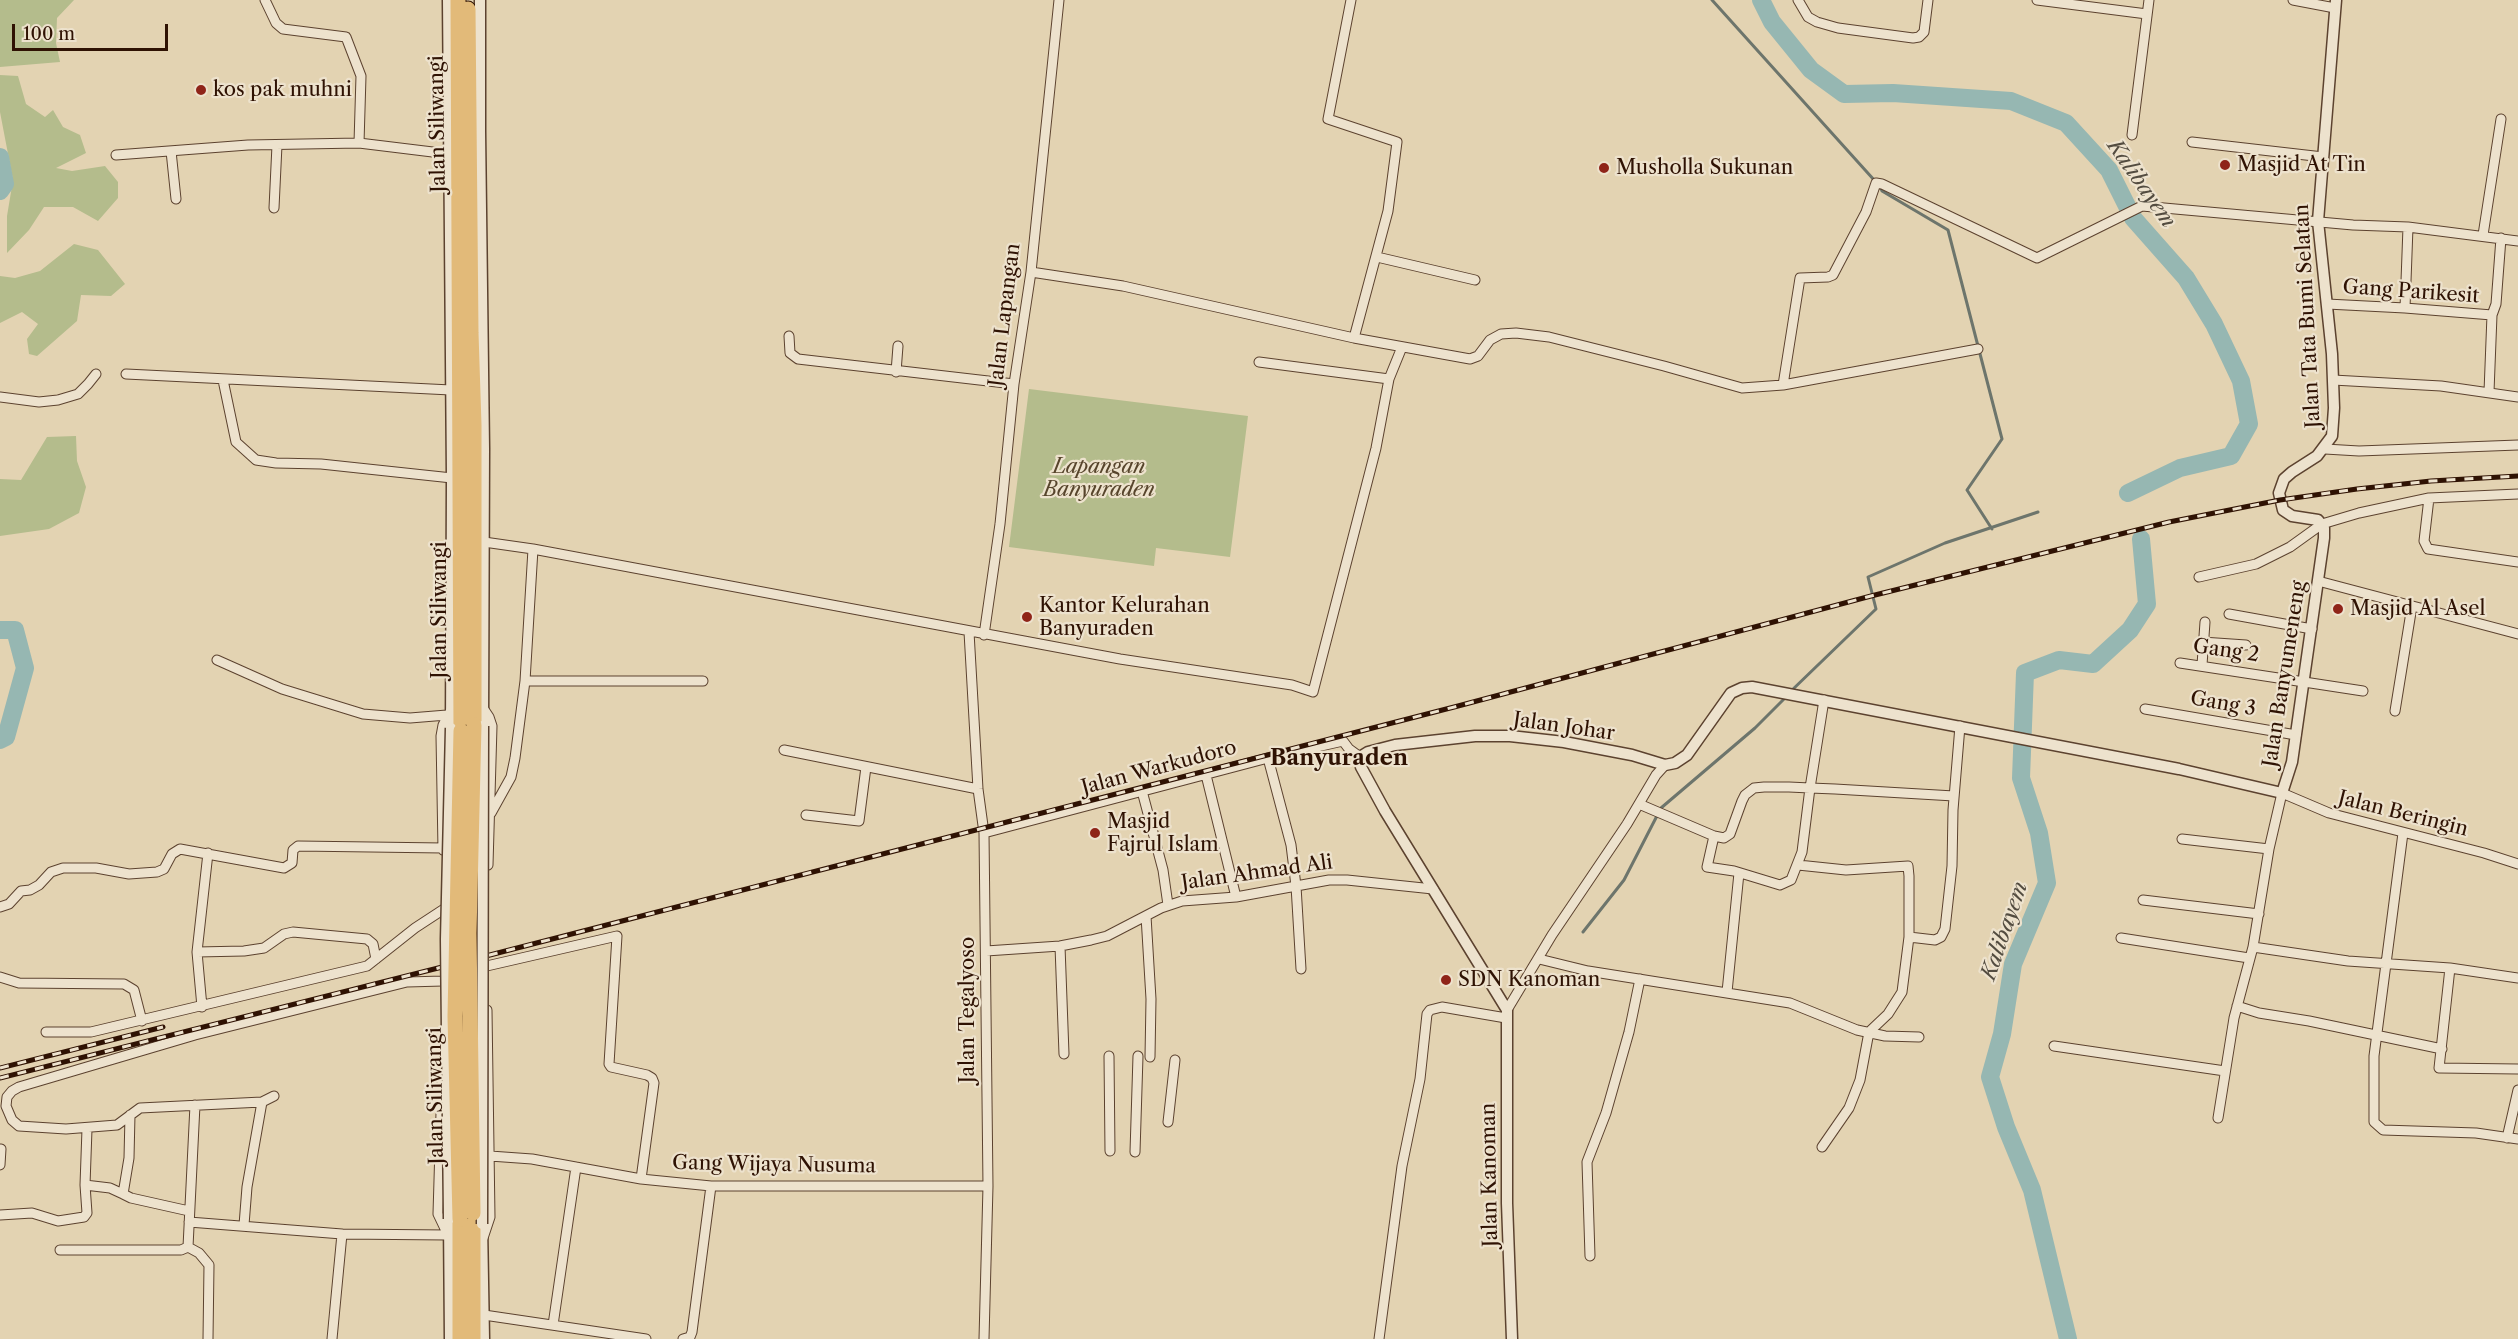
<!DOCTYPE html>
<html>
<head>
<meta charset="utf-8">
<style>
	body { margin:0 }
	#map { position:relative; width:2518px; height:1339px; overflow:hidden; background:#e3d3b2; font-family:"Libre Caslon Text",serif }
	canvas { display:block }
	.scale { position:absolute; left:12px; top:24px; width:156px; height:27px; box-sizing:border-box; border:3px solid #2f1203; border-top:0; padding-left:8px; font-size:18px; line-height:21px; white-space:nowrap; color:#2f1203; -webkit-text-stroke:4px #ede2cd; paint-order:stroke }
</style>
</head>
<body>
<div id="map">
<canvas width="2518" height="1339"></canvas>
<div class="scale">100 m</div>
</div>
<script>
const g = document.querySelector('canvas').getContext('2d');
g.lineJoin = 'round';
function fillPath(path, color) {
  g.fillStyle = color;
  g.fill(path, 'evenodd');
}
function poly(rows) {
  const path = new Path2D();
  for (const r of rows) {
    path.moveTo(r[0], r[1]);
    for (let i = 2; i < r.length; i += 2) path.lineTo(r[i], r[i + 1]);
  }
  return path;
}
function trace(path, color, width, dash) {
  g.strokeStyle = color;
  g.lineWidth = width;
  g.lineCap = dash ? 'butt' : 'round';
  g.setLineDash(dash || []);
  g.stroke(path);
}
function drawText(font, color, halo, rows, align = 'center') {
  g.font = font + ' "Libre Caslon Text",serif';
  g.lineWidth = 4.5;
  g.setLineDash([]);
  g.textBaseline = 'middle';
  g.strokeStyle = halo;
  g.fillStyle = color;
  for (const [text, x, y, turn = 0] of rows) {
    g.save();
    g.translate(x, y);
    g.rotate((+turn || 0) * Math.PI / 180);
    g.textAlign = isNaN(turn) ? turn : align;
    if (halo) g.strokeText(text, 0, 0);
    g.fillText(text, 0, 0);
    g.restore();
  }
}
fillPath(poly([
	[0,0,74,0,57,18,56,43,60,62,0,67],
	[0,75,18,76,26,104,45,117,53,110,63,127,80,135,86,153,56,168,72,171,105,166,118,182,118,198,98,221,73,207,44,207,29,230,7,253,7,216,13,180,0,112],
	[74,244,98,250,125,284,111,296,81,295,77,321,37,356,29,354,27,339,38,324,22,312,0,323,0,276,15,278,40,271],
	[1029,389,1248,416,1230,557,1156,548,1154,566,1009,547],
	[76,436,77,461,86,487,79,513,49,529,0,536,0,479,21,480,47,437]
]), '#b4bc8c');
trace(poly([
	[1712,0,1875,181],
	[1880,186,1882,191,1948,230,2002,439,1967,490,1992,529],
	[1790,692,1876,609,1868,577,1945,543,2038,512],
	[1583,932,1624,880,1661,808,1755,728,1786,697]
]), '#6d756c', 3);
trace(poly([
	[1761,0,1772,22,1811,70,1844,94,1893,93,2011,101,2066,123,2109,170,2133,218,2186,278,2214,324,2241,381,2249,424,2231,456,2180,468,2128,493],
	[0,157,5,184,0,191],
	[0,630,15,630,25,668,6,737,0,740],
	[2068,1339,2032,1190,2006,1127,1990,1077,2002,1034,2013,964,2047,883,2039,833,2021,778,2025,673,2059,660,2093,664,2130,630,2147,604,2141,539]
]), '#96b7b2', 18);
const minor = poly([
	[265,0,276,23,283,29,346,37,361,76,359,143],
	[1351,0,1328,119,1397,142,1388,211,1354,338],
	[1798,0,1808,17,1817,22,1838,28,1913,38,1919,37,1924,32,1928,0],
	[2037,0,2147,14],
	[2293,0,2335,8],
	[2132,135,2149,0],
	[2192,142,2323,157],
	[171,151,176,199],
	[116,155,248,145,359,143,449,154],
	[274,208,277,145],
	[2483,235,2501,119],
	[1377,257,1475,280],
	[1031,272,1123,286,1354,338,1470,359,1478,356,1490,340,1501,334,1516,333,1549,337,1664,366,1742,388,1783,385,1978,349],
	[2327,304,2405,308,2492,315],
	[2405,308,2408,227],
	[789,336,790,353,798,359,1014,384],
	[1259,362,1389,379],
	[896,372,898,346],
	[126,374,451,390],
	[223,380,236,442,256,460,276,463,321,464,452,478],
	[2333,380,2441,386,2518,397],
	[1783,385,1800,278,1828,277,1833,275,1866,212,1876,183,1882,184,2037,258,2142,206,2353,225,2408,227,2518,241],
	[2489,392,2492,315,2496,304,2501,238],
	[0,397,39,402,58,400,78,394,88,384,96,374],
	[2325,449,2359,451,2518,445],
	[2429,498,2424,541,2428,549,2518,562],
	[484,542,533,549,1120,659,1292,685,1313,692,1376,448,1389,379,1402,347],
	[2199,577,2256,564,2290,547,2322,524,2359,513,2429,498,2518,494],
	[2318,581,2518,634],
	[2229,614,2312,629],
	[969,632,978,789,984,833,988,1186,984,1339],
	[984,635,1000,524,1014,384,1031,272,1059,0],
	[2202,642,2246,645],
	[217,660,282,689,363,714,410,718,447,715],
	[2180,663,2363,691],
	[2202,665,2205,622],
	[525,681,703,681],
	[1824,700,1810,788,1802,852,1791,880,1780,885,1734,871,1707,867,1714,836,1724,838,1730,834,1742,801,1745,795,1754,788,1764,787,1789,787,1810,788,1835,789,1954,796],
	[483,708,489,717,492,726,488,865],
	[2145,709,2296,735],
	[2395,711,2412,606],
	[784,750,978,789],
	[1268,758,1291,845,1296,886,1301,969],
	[1206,775,1236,897],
	[1142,791,1163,870,1168,905],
	[1639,804,1714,836],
	[491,813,511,777,515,758,525,681,533,549],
	[806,815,859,821,866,767],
	[984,833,1268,758,1343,741,1349,749,1360,757],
	[2403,833,2374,1056,2374,1122,2383,1130,2476,1133,2518,1139],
	[2182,839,2269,849],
	[443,850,441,736,443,725,451,710],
	[1798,865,1846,870,1908,866,1909,876,1909,937,1902,992,1888,1014,1869,1032,1860,1080,1849,1108,1822,1147],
	[2143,900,2259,914],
	[0,907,9,904,21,891,30,890,39,885,51,872,63,868,96,868,129,874,157,872,164,869,172,854,180,849,284,868,292,863,293,850,298,846,443,848],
	[1146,916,1151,999,1150,1057],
	[1909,937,1935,940,1941,937,1945,929,1952,866,1953,810,1960,726],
	[2121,938,2249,958],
	[1060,946,1064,1054],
	[2253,947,2348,961,2450,968,2518,978],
	[986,951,1060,946,1091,940,1107,936,1161,908,1182,901,1236,897,1329,880,1347,880,1433,889],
	[197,952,244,951,264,948,284,934,293,932,367,939,373,944,376,959],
	[1539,959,1588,971,1790,1003,1857,1030,1885,1036,1919,1037],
	[478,968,617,936,609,1064,611,1067,647,1075,652,1078,654,1083,641,1179],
	[2450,968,2439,1068,2518,1069],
	[0,977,19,983,124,984,134,990,142,1021],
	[1727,992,1739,873],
	[2237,1006,2259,1013,2309,1021,2442,1049],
	[202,1007,197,952,208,853],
	[1507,1010,1552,935,1627,824,1656,775,1665,765],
	[46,1032,91,1032,367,966,415,928,444,909],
	[2054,1046,2225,1071],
	[1109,1056,1110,1151],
	[442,1079,438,1214,449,1237],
	[274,1096,262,1102,140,1108,117,1125,66,1129,19,1126,12,1120,6,1106,7,1097,12,1091,19,1087,195,1035,407,982,443,981,451,978],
	[130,1115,129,1158,123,1194,131,1198,189,1211],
	[2218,1118,2234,1018,2253,947,2269,849,2282,793,2329,813,2484,853,2518,864],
	[1168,1122,1175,1060],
	[87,1129,85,1185,110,1188,123,1194],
	[2507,1138,2518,1090],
	[1135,1152,1138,1056],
	[490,1156,532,1159,641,1179,711,1186,988,1186],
	[0,1165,1,1149],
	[0,1215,32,1213,58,1221,84,1217,87,1213,85,1185],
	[189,1222,342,1234,447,1235],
	[244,1225,247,1187,262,1102],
	[483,1238,490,1217,487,1010],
	[188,1247,195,1105],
	[60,1250,181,1250,188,1247,199,1253,209,1265,208,1339],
	[1590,1256,1587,1162,1606,1113,1629,1032,1640,979],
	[484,1315,646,1339],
	[553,1325,576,1167],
	[332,1339,342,1234],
	[683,1339,690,1337,692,1332,711,1186],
	[1379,1339,1402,1166,1420,1079,1427,1014,1430,1010,1442,1007,1506,1018]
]);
const tertiary = poly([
	[448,0,452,478,451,728],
	[480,0,480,131,484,448,483,726],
	[449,1219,450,1339],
	[482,1224,484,1339],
	[1512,1339,1507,1203,1507,1010,1385,811,1361,767,1360,757,1368,752,1395,745,1475,736,1510,736,1564,742,1632,755,1665,765,1675,763,1687,755,1731,693,1742,688,1752,687,2179,769,2282,793,2292,762,2324,538,2324,528,2318,520,2292,516,2283,510,2279,493,2284,479,2292,472,2317,456,2332,436,2334,408,2332,354,2318,221,2336,0]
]);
const trunk = poly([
	[458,0,461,731],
	[468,9,471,333,474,425,474,725],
	[473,1213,473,1339],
	[460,1219,460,1339]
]);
trace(minor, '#5c422f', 11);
trace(tertiary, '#5c422f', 13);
trace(trunk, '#2f1203', 17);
trace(minor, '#ede2cd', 9);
trace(tertiary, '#ede2cd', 10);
trace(trunk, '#e2ba79', 15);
const rail = poly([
	[0,1068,163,1027],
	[0,1078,486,956,1458,706,1871,596,2169,522,2280,500,2357,489,2431,481,2518,476]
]);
trace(rail, '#2f1203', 5);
trace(rail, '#ede2cd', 3, [9]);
const tertiaryBridge = poly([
	[449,1219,446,939,451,728],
	[482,1224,483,726]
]);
const trunkBridge = poly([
	[473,1213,469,933,474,725],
	[460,1219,455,1016,461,731]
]);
trace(tertiaryBridge, '#5c422f', 13, []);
trace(trunkBridge, '#2f1203', 17, []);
trace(tertiaryBridge, '#ede2cd', 10);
trace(trunkBridge, '#e2ba79', 15);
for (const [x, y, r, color] of [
	[201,90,6,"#8f2418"],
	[2225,165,6,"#8f2418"],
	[1604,168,6,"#8f2418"],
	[2338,609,6,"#8f2418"],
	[1027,617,6,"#8f2418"],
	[1095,833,6,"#8f2418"],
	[1446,980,6,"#8f2418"]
]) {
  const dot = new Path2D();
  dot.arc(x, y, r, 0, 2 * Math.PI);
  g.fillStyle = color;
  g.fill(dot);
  trace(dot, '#ede2cd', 2);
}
drawText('20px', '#2f1203', '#ede2cd', [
	["kos pak muhni",213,90],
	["Masjid At Tin",2237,165],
	["Musholla Sukunan",1616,168],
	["Kantor Kelurahan",1039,606],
	["Banyuraden",1039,629],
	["Masjid Al Asel",2350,609],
	["Masjid",1107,822],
	["Fajrul Islam",1107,845],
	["SDN Kanoman",1458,980]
], 'left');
drawText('20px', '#2f1203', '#ede2cd', [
	["Jalan Siliwangi",438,124,-91],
	["Gang Parikesit",2411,292,4],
	["Jalan Lapangan",1005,315,-83],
	["Jalan Tata Bumi Selatan",2308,316,-93],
	["Jalan Siliwangi",440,610,-90],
	["Gang 2",2226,651,8],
	["Jalan Banyumeneng",2285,674,-81],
	["Gang 3",2223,704,10],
	["Jalan Johar",1564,727,8],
	["Jalan Warkudoro",1159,768,-15],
	["Jalan Beringin",2403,814,14],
	["Jalan Ahmad Ali",1257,873,-8],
	["Jalan Tegalyoso",968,1010,-90],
	["Jalan Siliwangi",436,1096,-91],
	["Gang Wijaya Nusuma",774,1165,1],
	["Jalan Kanoman",1490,1175,-91]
]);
drawText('italic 20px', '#57452c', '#ede2cd', [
	["Lapangan",1099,467],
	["Banyuraden",1099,490]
]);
drawText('italic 21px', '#534c40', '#ede2cd', [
	["Kalibayem",2141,184,55],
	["Kalibayem",2005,931,-71]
]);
drawText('bold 22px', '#2f1203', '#ede2cd', [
	["Banyuraden",1339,759]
]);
</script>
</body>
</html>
